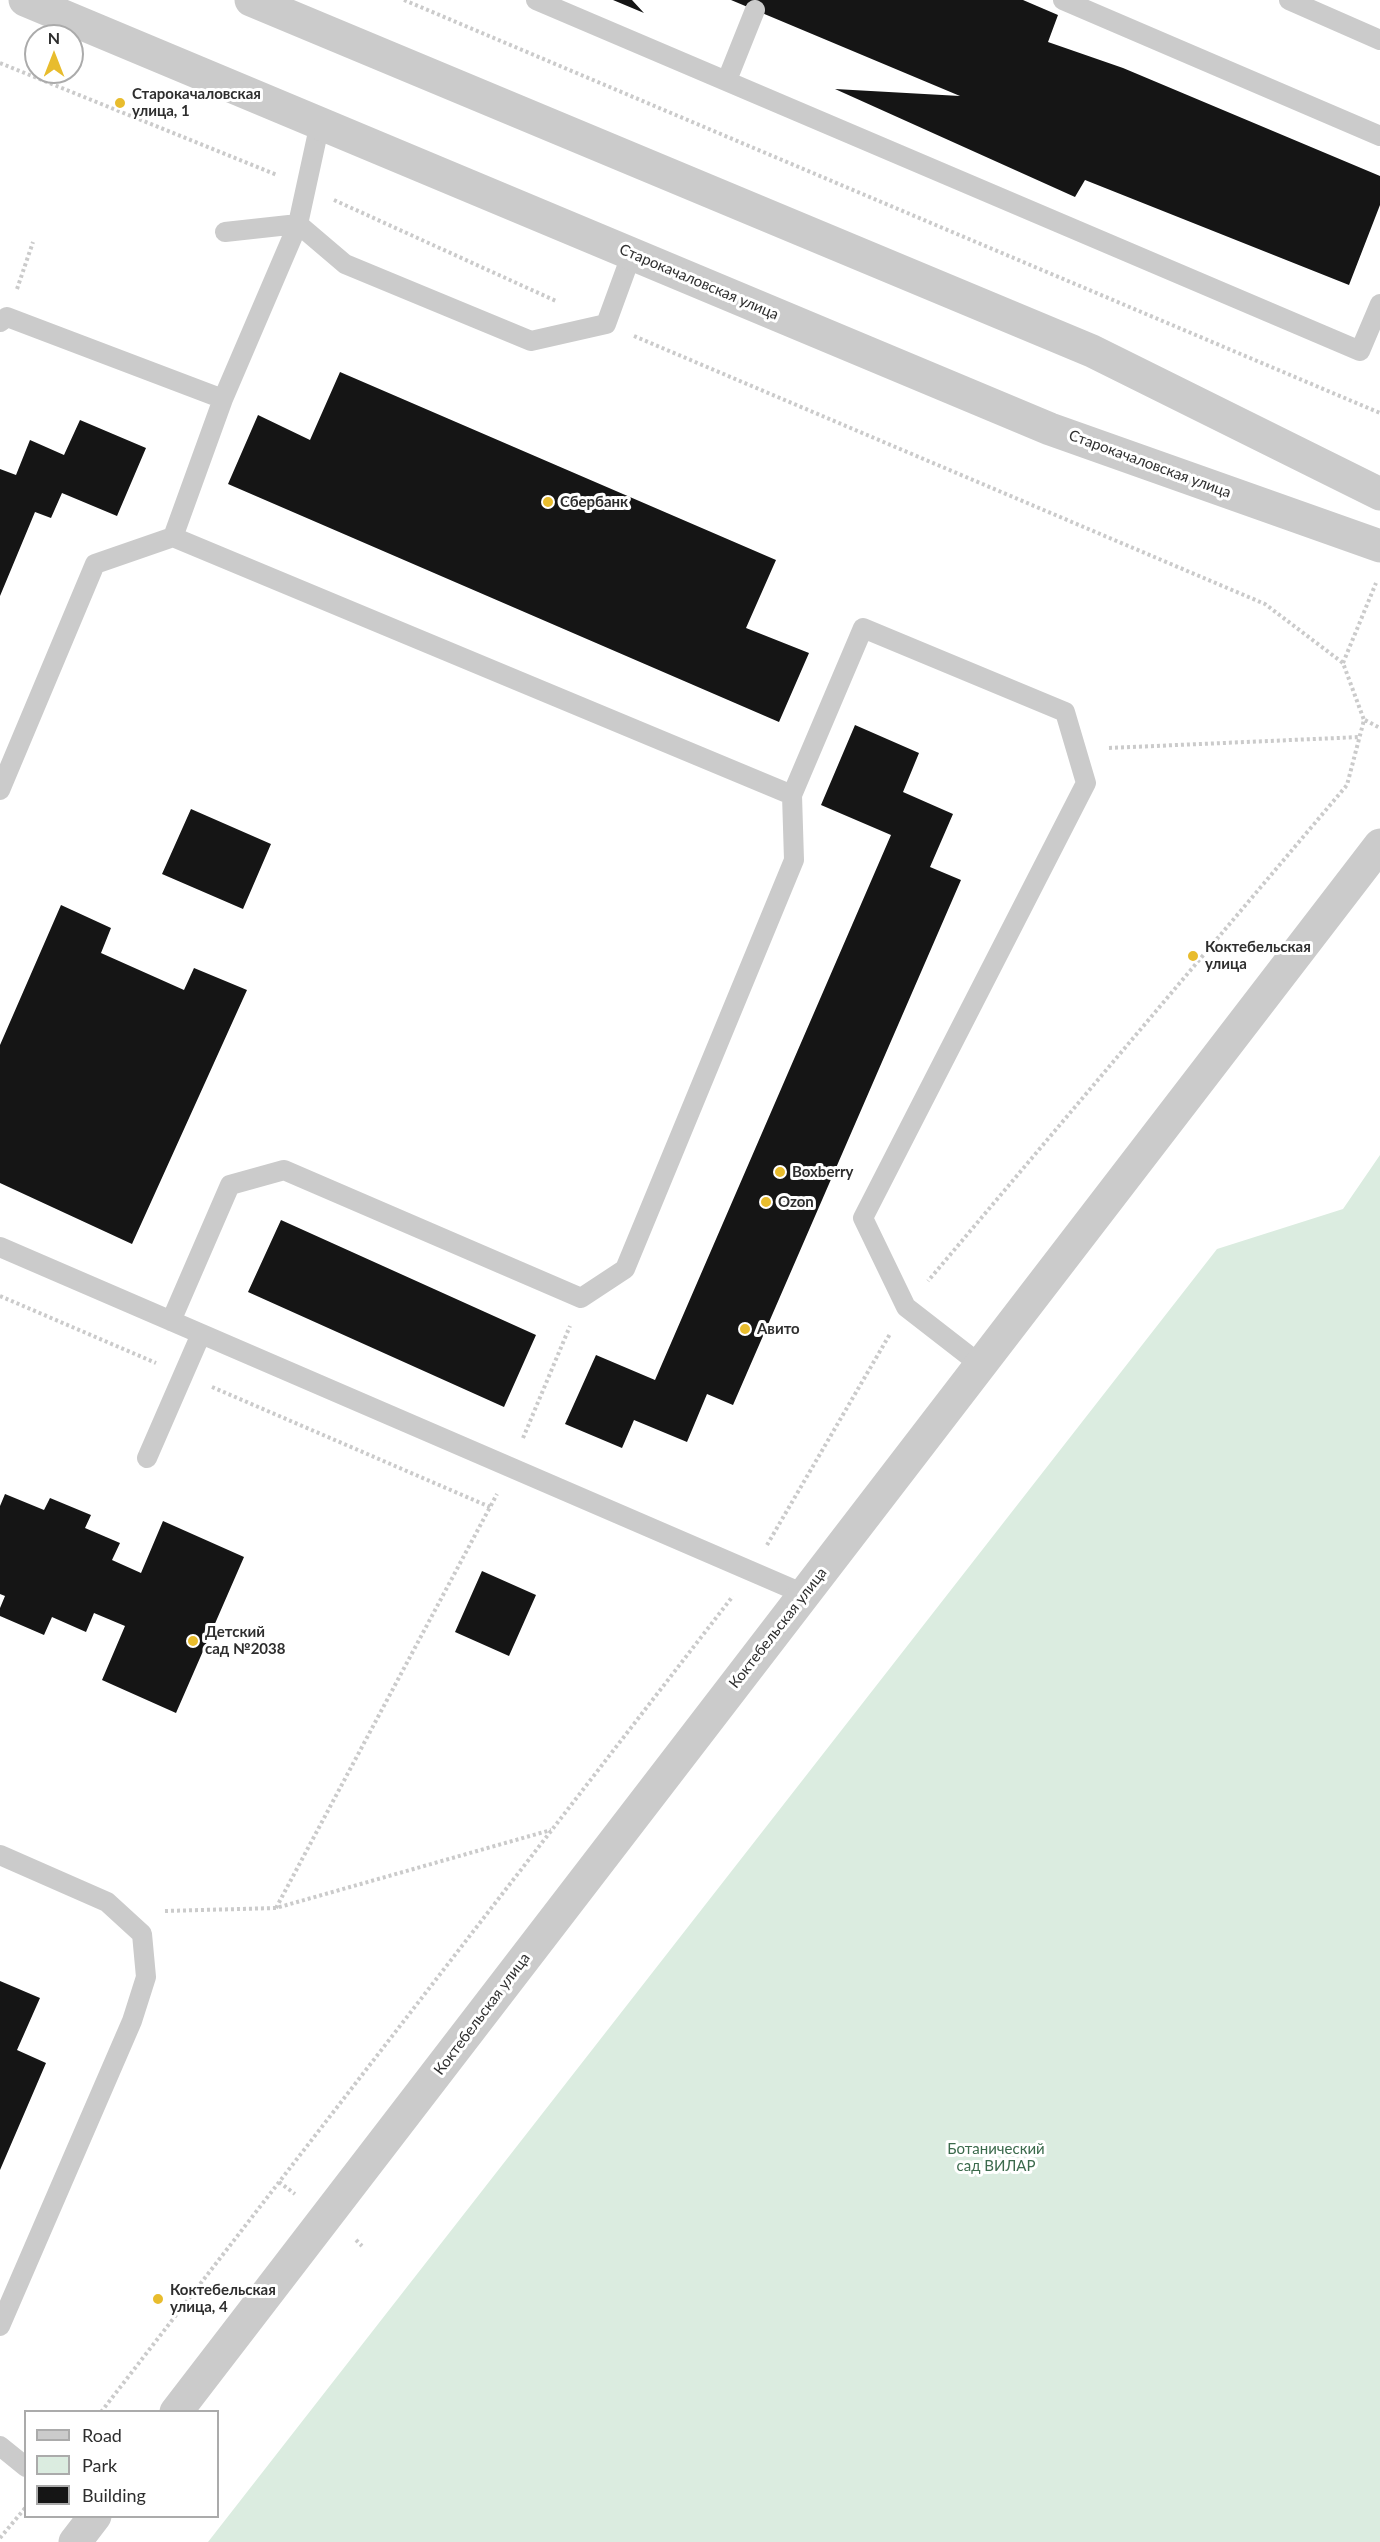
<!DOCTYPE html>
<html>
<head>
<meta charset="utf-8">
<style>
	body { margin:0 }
	#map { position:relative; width:1380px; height:2542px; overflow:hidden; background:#fff; font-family:Lato,sans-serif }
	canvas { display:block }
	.legend { position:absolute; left:24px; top:2410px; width:195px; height:108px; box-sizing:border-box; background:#fff; border:2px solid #ababab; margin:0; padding:8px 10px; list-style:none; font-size:18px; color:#2e2e2e }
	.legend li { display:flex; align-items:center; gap:12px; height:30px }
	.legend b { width:30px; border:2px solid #ababab }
	.north { position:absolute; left:24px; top:24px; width:60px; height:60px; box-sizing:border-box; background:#fff; border:2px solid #ababab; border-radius:50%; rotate:0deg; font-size:16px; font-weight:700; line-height:24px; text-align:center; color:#2e2e2e }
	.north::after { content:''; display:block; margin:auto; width:21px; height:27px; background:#e8bc2d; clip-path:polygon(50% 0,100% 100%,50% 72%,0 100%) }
</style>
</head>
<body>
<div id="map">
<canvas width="1380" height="2542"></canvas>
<ul class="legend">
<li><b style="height:8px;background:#cbcbcb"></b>Road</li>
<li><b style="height:16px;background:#dbece0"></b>Park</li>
<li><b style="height:16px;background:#151515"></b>Building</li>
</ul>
<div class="north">N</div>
</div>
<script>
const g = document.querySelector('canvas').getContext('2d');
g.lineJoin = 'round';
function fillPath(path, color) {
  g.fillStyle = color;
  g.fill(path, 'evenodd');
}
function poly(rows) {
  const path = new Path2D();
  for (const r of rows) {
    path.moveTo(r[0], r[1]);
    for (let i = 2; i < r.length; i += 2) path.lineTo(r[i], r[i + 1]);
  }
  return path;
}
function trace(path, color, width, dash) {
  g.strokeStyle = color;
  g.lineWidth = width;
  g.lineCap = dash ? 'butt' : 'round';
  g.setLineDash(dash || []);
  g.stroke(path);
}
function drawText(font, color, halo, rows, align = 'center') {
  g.font = font + ' Lato,sans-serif';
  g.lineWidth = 6;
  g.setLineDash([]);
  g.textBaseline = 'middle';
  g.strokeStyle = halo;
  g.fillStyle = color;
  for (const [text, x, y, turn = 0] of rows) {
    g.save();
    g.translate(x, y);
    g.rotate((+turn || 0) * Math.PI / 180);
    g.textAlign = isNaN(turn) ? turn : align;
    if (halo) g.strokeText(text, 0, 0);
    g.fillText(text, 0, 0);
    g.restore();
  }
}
fillPath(poly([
	[1380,1155,1380,2542,208,2542,1217,1249,1343,1209]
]), '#dbece0');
fillPath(poly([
	[613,0,632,0,644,13],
	[731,0,1023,0,1058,15,1048,42,1123,68,1380,176,1380,205,1349,285,1085,180,1075,197,835,89,960,96],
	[340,372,776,560,746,628,809,653,779,722,228,484,258,415,310,440],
	[80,420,146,448,117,516,62,493,51,518,35,512,0,596,0,469,16,475,30,440,64,455],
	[855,725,919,753,903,792,953,814,930,867,961,880,733,1405,707,1394,687,1442,634,1420,622,1448,565,1424,596,1355,655,1380,891,835,821,805],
	[191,809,271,844,243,909,162,874],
	[61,905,111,928,101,953,184,990,194,968,247,990,132,1244,0,1183,0,1045],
	[281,1220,536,1335,504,1407,248,1292],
	[5,1494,44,1510,50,1498,91,1515,85,1528,120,1543,112,1560,141,1573,163,1521,244,1557,176,1713,102,1680,125,1626,94,1613,86,1632,52,1617,44,1635,0,1616,0,1608,5,1596,0,1594,0,1506],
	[482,1571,536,1595,509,1656,455,1632],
	[0,1981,40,1998,17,2050,46,2063,0,2170]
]), '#151515');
trace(poly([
	[404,0,1380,413],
	[0,63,277,175],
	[334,200,556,301],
	[17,289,33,242],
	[634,336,1265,604,1343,663,1364,720,1347,785,928,1281],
	[1343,663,1376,583],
	[1365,720,1380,728],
	[1109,748,1360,737],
	[0,1296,156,1363],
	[212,1387,490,1507],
	[523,1438,570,1326],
	[767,1545,890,1334],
	[276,1908,497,1494],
	[165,1911,276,1908,551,1830],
	[279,2182,295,2194],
	[356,2240,362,2246],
	[101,2412,733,1596],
	[0,2538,26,2507]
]), '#cbcbcb', 4, [3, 3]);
trace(poly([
	[536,0,1360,351,1380,304],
	[1063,0,1380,136],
	[1289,0,1380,40],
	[727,80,755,10],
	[225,232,298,224,345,264,531,341,606,324,632,253],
	[0,322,7,317,223,399],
	[173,537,792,795],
	[0,790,95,564,173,537,223,399,298,224,320,123],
	[0,1247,804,1594],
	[171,1321,230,1185,284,1170,581,1298,625,1269,794,860,792,795,863,628,1065,712,1086,783,863,1218,906,1307,982,1366],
	[147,1458,201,1334],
	[0,1855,107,1902,142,1934,146,1977,132,2021,0,2326],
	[0,2446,26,2467]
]), '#cbcbcb', 20);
trace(poly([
	[25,0,1050,429,1380,546],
	[251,0,1092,351,1380,494],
	[176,2412,1380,845],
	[75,2542,95,2516]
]), '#cbcbcb', 33);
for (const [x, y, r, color] of [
	[120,103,6,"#e8bc2d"],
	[548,502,6,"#e8bc2d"],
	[1193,956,6,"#e8bc2d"],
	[780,1172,6,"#e8bc2d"],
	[766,1202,6,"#e8bc2d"],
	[745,1329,6,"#e8bc2d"],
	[193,1641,6,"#e8bc2d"],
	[158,2299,6,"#e8bc2d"]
]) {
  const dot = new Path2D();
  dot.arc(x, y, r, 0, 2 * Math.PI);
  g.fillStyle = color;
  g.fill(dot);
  trace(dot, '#fff', 2);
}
drawText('bold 15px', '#2e2e2e', '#fff', [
	["Старокачаловская",132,94],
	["улица, 1",132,111],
	["Сбербанк",560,502],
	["Коктебельская",1205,947],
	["улица",1205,964],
	["Boxberry",792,1172],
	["Ozon",778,1202],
	["Авито",757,1329],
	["Детский",205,1632],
	["сад №2038",205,1649],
	["Коктебельская",170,2290],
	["улица, 4",170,2307]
], 'left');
drawText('15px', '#2e2e2e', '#fff', [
	["Старокачаловская улица",699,282,23],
	["Старокачаловская улица",1150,464,20],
	["Коктебельская улица",778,1628,-52],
	["Коктебельская улица",482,2014,-53]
]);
drawText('15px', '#3b6a4c', '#fff', [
	["Ботанический",996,2149],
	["сад ВИЛАР",996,2166]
]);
</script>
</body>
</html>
